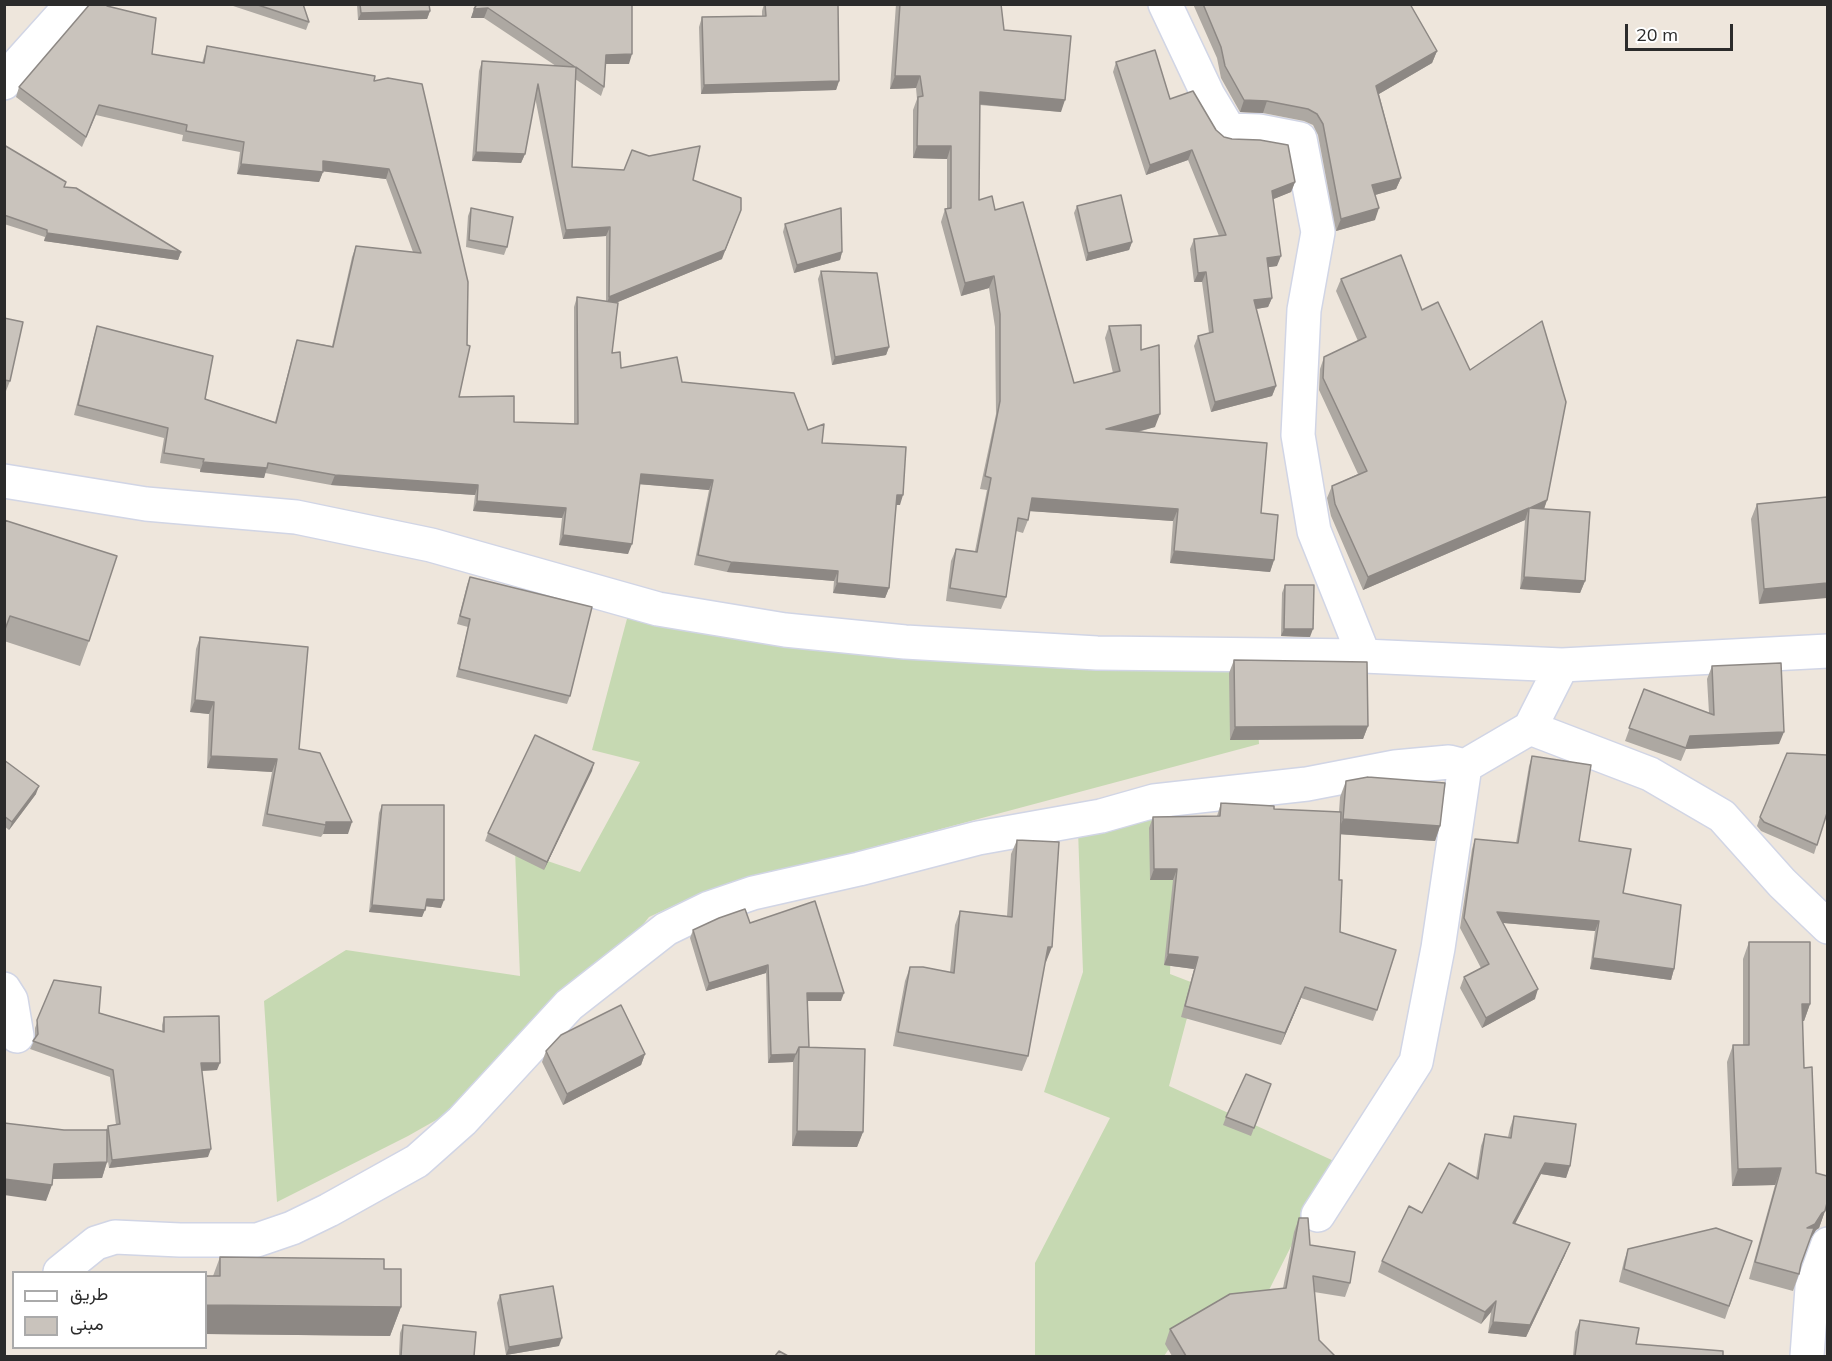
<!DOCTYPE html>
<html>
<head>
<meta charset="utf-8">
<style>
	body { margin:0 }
	#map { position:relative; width:1832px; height:1361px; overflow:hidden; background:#eee6dc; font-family:Mulish,Vazirmatn,sans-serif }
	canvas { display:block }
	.frame { position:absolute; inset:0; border:6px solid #2b2b2b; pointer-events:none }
	.legend { position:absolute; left:12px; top:1271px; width:195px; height:78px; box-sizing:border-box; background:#fff; border:2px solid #aaa; margin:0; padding:8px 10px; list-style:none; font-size:18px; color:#2b2b2b }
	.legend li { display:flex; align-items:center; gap:12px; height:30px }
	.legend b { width:30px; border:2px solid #aaa }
	.scale { position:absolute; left:1625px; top:24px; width:108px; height:27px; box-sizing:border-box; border:3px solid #2b2b2b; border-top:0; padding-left:8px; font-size:18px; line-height:21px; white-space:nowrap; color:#2b2b2b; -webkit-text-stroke:4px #fff; paint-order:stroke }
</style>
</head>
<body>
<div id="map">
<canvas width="1832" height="1361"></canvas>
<div class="frame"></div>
<ul class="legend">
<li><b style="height:8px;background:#fff"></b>طريق</li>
<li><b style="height:16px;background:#c9c3bc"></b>مبنى</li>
</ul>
<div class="scale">20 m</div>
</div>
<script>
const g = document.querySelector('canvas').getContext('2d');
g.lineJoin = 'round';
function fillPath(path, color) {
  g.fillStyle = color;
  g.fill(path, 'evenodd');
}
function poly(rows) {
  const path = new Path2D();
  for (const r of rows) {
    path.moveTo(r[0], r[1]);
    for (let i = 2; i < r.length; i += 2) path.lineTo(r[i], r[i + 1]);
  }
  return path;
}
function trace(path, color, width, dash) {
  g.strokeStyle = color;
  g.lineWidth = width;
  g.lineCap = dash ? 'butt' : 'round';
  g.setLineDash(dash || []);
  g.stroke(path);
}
fillPath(poly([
	[628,615,809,650,991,659,1254,664,1259,744,701,893,649,917,584,1000,498,1085,408,1136,277,1202,264,1001,346,950,520,976,515,850,580,872,640,762,592,750],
	[1176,814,1170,974,1196,984,1169,1086,1334,1161,1269,1290,1187,1323,1164,1356,1035,1356,1035,1263,1110,1118,1044,1092,1083,972,1078,830]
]), '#c6d9b2');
const minor = poly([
	[1165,4,1208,95,1229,130,1259,131,1300,139,1318,232,1304,310,1298,435,1314,531,1364,656],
	[4,83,11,72,72,4],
	[4,481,146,504,296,517,431,545,658,609,785,630,905,642,1097,653,1364,656,1562,665,1828,651],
	[1530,728,1650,774,1722,816,1782,883,1828,927],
	[4,989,11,1000,17,1036],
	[1318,1215,1416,1062,1438,948,1465,766,1530,728,1562,665],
	[60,1272,96,1243,115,1237,180,1240,257,1240,292,1228,329,1210,417,1161,462,1121,569,1005,666,929,709,908,753,893,859,869,978,838,1101,816,1154,801,1307,784,1395,767,1449,762,1465,766],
	[1807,1356,1812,1288,1828,1244]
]);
trace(minor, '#d1d5e5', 36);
trace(minor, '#fff', 33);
fillPath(poly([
	[227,4,303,4,309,22,306,30],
	[357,4,429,4,430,11,427,19,358,20],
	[477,4,629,64,605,64,604,87,601,96,575,79,572,167,693,180,722,259,615,303,612,353,621,368,682,382,808,430,822,443,900,505,896,505,889,588,885,598,833,593,834,581,727,572,694,565,709,490,639,484,628,554,559,545,562,518,473,511,475,495,331,485,265,473,264,478,200,472,200,469,160,463,164,438,74,415,94,336,97,326,205,399,275,422,294,350,297,340,332,346,352,257,356,246,413,252,386,179,323,171,319,182,237,174,240,152,182,141,183,135,96,115,82,147,16,97,19,87,152,54,202,63,207,46,374,81,459,397,514,422,574,424,574,307,577,297,606,301,606,236,563,239,535,97,525,154,521,163,472,161,479,71,482,61,556,66,484,18,471,18,474,9],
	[764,4,838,4,839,81,836,90,701,94,699,27,702,17,762,16,762,11],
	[896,4,1001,4,1004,30,1061,112,980,105,979,200,995,210,1074,383,1113,373,1105,338,1109,326,1141,350,1155,427,1138,432,1261,513,1274,560,1270,572,1170,563,1173,521,1030,511,1028,520,1023,533,1016,531,1006,597,1001,609,946,601,951,561,956,549,975,551,987,490,980,489,996,414,995,327,989,288,961,296,941,222,945,209,947,209,947,159,913,158,913,110,917,99,916,88,890,89],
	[1193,4,1410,4,1437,51,1432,63,1379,94,1401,178,1396,189,1375,195,1375,220,1336,231,1318,135,1313,125,1304,121,1263,113,1240,112,1221,78,1217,58],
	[1116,62,1216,130,1224,137,1295,182,1291,192,1273,199,1277,266,1268,267,1272,298,1268,307,1256,309,1276,386,1272,396,1211,412,1194,346,1198,336,1209,333,1202,282,1194,282,1190,249,1194,239,1219,236,1188,160,1146,175,1113,72],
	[4,145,65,187,181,252,178,260,44,241,45,237,4,224],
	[1077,206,1132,242,1129,250,1086,261,1074,213],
	[471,208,507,247,504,255,466,247,468,216],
	[785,224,842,252,840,260,794,273,783,232],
	[821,271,889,347,886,355,832,365,818,279],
	[1341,279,1422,310,1470,370,1547,500,1544,509,1585,581,1580,593,1520,589,1525,520,1363,590,1331,516,1327,498,1332,486,1358,474,1319,390,1320,369,1324,357,1358,341,1336,291],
	[4,318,10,381,4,396],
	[1827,498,1759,604,1751,519,1757,504],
	[4,520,89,641,80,666,4,641],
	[470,577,570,696,567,704,456,677,468,627,457,624,467,585],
	[1285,585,1310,637,1281,636,1282,593],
	[200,637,299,749,348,834,323,834,321,837,262,826,272,772,207,768,209,714,190,712,196,649],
	[1234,660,1368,726,1363,739,1230,740,1229,673],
	[1712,666,1779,744,1686,749,1681,761,1625,741,1644,689,1709,713,1707,679],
	[1532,756,1579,841,1623,893,1674,969,1671,980,1590,969,1595,931,1503,923,1535,999,1482,1028,1460,988,1464,977,1481,968,1460,928,1472,849,1475,839,1516,843,1529,766],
	[4,760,36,794,9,830,4,826],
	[594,763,544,870,485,841,488,833],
	[1346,781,1440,826,1435,841,1340,834,1339,880,1340,932,1377,1010,1373,1021,1301,998,1281,1045,1181,1017,1194,969,1164,965,1173,880,1150,880,1149,828,1153,817,1217,816,1221,803,1274,809,1339,812,1340,797],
	[382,805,441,908,425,906,422,917,369,912,379,813],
	[1827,813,1814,854,1761,831,1757,826,1760,817],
	[1017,840,1046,962,1045,962,1028,1056,1022,1071,893,1046,905,981,910,967,950,972,955,925,960,911,1007,916,1011,854],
	[750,923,841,1001,807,1001,809,1047,863,1132,857,1147,792,1146,793,1062,768,1063,766,973,706,991,690,938,693,930],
	[1749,942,1810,1004,1804,1021,1802,1021,1804,1068,1816,1173,1825,1211,1819,1228,1816,1230,1809,1241,1801,1264,1799,1274,1793,1291,1749,1279,1775,1185,1732,1186,1727,1062,1733,1045,1743,1045,1743,959],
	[54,980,99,1013,162,1031,162,1025,164,1017,217,1070,202,1071,208,1157,109,1168,107,1155,107,1162,102,1178,53,1179,46,1201,64,1130,106,1130,108,1126,116,1125,110,1077,30,1049,35,1039,35,1028],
	[546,1051,645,1054,641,1065,563,1105,542,1062],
	[1271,1084,1251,1136,1223,1125,1226,1117],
	[1514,1116,1570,1166,1566,1178,1541,1174,1515,1224,1565,1255,1526,1337,1488,1333,1491,1312,1481,1324,1378,1272,1382,1261,1422,1213,1476,1178,1481,1146,1485,1134,1508,1137,1510,1128],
	[1299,1218,1310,1245,1350,1283,1345,1297,1314,1292,1319,1340,1335,1356,1172,1356,1165,1344,1170,1329,1283,1288,1294,1232],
	[1752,1241,1725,1319,1619,1282,1624,1261,1628,1249],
	[220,1257,384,1269,401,1307,390,1336,206,1334,206,1276,213,1276],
	[500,1295,559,1346,506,1355,497,1303],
	[1580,1320,1636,1344,1723,1356,1573,1356,1575,1332],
	[403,1325,474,1356,399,1356,400,1333],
	[1827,1333,1827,1355,1826,1354]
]), '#ada8a2');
fillPath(poly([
	[488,8,484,18,471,18,474,9],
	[430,11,427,19,358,20,361,13],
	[1437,51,1432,63,1372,98,1376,86],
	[632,54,629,64,603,64,606,55],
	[895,76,920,76,916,88,890,89],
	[839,81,836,90,701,94,704,85],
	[980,92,1065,100,1061,112,976,104],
	[1244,100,1267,101,1263,113,1240,112],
	[917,146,951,146,947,159,913,158],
	[1192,150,1188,160,1146,175,1150,165],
	[476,152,525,154,521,163,472,161],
	[323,161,389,169,386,179,320,171],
	[241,164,323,172,319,182,237,174],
	[1401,178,1396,189,1368,197,1372,185],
	[1295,182,1291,192,1269,201,1272,191],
	[1379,208,1375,220,1336,231,1341,219],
	[741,210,722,259,606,307,609,297],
	[610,227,606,236,563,239,566,230],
	[47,233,181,252,178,260,44,241],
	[1132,242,1129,250,1086,261,1088,253],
	[842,252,840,260,794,273,797,265],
	[1281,256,1277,266,1263,268,1267,258],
	[1206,272,1202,282,1194,282,1198,273],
	[994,276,989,288,961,296,965,283],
	[1272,298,1268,307,1250,310,1254,300],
	[889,347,886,355,832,365,835,357],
	[1276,386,1272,396,1211,412,1215,402],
	[1160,414,1155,427,1101,441,1106,429],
	[203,462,267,468,264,478,200,472],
	[641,474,713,480,709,490,637,484],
	[335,475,478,485,475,495,331,485],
	[897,495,903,495,900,505,894,505],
	[1032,498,1178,509,1173,521,1028,511],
	[1547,500,1543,512,1530,508],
	[477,501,566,508,562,518,473,511],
	[1529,508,1525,520,1363,590,1368,577],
	[563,535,632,544,628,554,559,545],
	[1174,551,1274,560,1270,572,1170,563],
	[731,562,838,571,834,581,727,572],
	[1524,577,1585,581,1580,593,1520,589],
	[837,583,889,588,885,598,833,593],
	[1827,583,1827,598,1759,604,1764,589],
	[1284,629,1313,629,1310,637,1281,636],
	[195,700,214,702,209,714,190,712],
	[1368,726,1363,739,1230,740,1235,727],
	[1784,732,1779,744,1686,749,1690,736],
	[211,756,277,759,272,772,207,768],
	[594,763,592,771,544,870,547,862],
	[39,786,36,794,9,830,12,822],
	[1343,819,1440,826,1435,841,1337,834],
	[326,822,352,822,348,834,323,834],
	[1154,869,1177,869,1173,880,1150,880],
	[427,899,444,900,441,908,424,906],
	[372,905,425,910,422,917,369,912],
	[1497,912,1599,921,1595,931,1493,922],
	[1048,947,1052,947,1046,962,1043,962],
	[1168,954,1198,957,1194,969,1164,965],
	[1593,958,1674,969,1671,980,1590,969],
	[768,965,766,973,706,991,709,983],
	[1305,987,1301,998,1281,1045,1285,1033],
	[1538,989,1535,999,1482,1028,1486,1018],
	[807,993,844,993,841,1001,804,1001],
	[1802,1004,1810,1004,1804,1021,1795,1021],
	[645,1054,641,1065,563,1105,567,1094],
	[796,1054,793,1062,768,1063,771,1055],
	[201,1063,220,1063,217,1070,198,1071],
	[797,1131,863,1132,857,1147,792,1146],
	[211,1149,208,1157,109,1168,112,1160],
	[107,1162,102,1178,49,1179,54,1164],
	[1545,1163,1570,1166,1566,1178,1541,1174,1509,1235,1513,1223],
	[1781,1168,1775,1185,1732,1186,1738,1169],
	[4,1179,52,1185,46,1201,4,1195],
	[1825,1211,1819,1228,1816,1230,1809,1241,1807,1228,1822,1213],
	[1570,1243,1565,1255,1526,1337,1488,1333,1493,1322],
	[1496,1301,1491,1312,1481,1324,1485,1312],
	[206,1305,401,1307,390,1336,206,1334],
	[562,1338,559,1346,506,1355,509,1347]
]), '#8d8884');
const building = poly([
	[90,4,106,4,107,6,156,18,152,54,204,63,207,46,375,76,374,81,388,78,422,84,468,282,467,345,470,346,459,397,514,396,514,422,578,424,577,297,618,303,612,353,620,352,621,368,677,357,682,382,794,393,808,430,824,424,822,443,906,447,903,495,897,495,889,588,837,583,838,571,731,562,698,555,713,480,641,474,632,544,563,535,566,508,477,501,478,485,335,475,268,463,267,468,203,462,204,459,164,453,168,428,78,405,97,326,213,356,205,399,276,423,297,340,333,347,356,246,421,253,389,169,323,161,323,172,241,164,244,142,186,131,187,125,99,105,86,137,19,87,90,4],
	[255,4,303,4,309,22,255,4],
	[360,4,429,4,430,11,361,13,360,4],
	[477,4,632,4,632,54,606,55,604,87,576,67,572,167,624,170,632,150,649,156,700,146,693,180,741,198,741,210,725,250,609,297,610,227,566,230,538,84,525,154,476,152,482,61,575,67,488,8,474,9,477,4],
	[765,4,838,4,839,81,704,85,702,17,766,16,765,4],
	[900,4,1001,4,1004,30,1071,36,1065,100,980,92,979,200,992,196,995,210,1023,202,1074,383,1120,371,1109,326,1141,325,1141,350,1159,345,1160,414,1106,429,1267,443,1261,513,1278,515,1274,560,1174,551,1178,509,1032,498,1028,520,1018,518,1006,597,950,588,956,549,977,552,991,478,985,476,1000,401,1000,314,994,276,965,283,945,209,951,208,951,146,917,146,918,97,923,96,920,76,895,76,900,4],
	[1203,4,1410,4,1437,51,1376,86,1401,178,1372,185,1379,208,1341,219,1323,124,1317,114,1308,109,1267,101,1244,100,1225,66,1221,47,1203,4],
	[1155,50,1170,99,1193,91,1216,130,1224,137,1232,139,1260,140,1288,145,1295,182,1272,191,1281,256,1267,258,1272,298,1254,300,1276,386,1215,402,1198,336,1213,332,1206,272,1198,273,1194,239,1226,235,1192,150,1150,165,1116,62,1155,50],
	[4,145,66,182,64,187,76,188,181,252,47,233,47,230,4,215,4,145],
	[1121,195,1132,242,1088,253,1077,206,1121,195],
	[471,208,513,217,507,247,469,240,471,208],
	[841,208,842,252,797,265,785,224,841,208],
	[1401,255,1422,310,1438,302,1470,370,1542,321,1566,402,1547,500,1530,508,1590,512,1585,581,1524,577,1529,508,1368,577,1335,504,1332,486,1367,471,1323,378,1324,357,1366,337,1341,279,1401,255],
	[821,271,877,273,889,347,835,357,821,271],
	[4,318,23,322,10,381,4,380,4,318],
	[1827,497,1827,583,1764,589,1757,504,1827,497],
	[4,520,117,556,89,641,10,616,4,632,4,520],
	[470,577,592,607,570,696,459,669,470,619,460,616,470,577],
	[1285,585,1314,585,1313,629,1284,629,1285,585],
	[200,637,308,647,299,749,320,753,352,822,326,822,326,825,267,814,277,759,211,756,214,702,195,700,200,637],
	[1234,660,1367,662,1368,726,1235,727,1234,660],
	[1781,663,1784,732,1690,736,1686,748,1629,728,1644,689,1714,715,1712,666,1781,663],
	[535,735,594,763,547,862,488,833,535,735],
	[1787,753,1827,755,1827,813,1817,845,1764,822,1760,817,1787,753],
	[1532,756,1591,765,1579,841,1631,849,1623,893,1681,905,1674,969,1593,958,1599,921,1497,912,1538,989,1486,1018,1464,977,1489,964,1464,918,1475,839,1518,843,1532,756],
	[4,760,39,786,12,822,4,816,4,760],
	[1368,777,1445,783,1440,826,1343,819,1346,781,1368,777],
	[1221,803,1274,806,1274,809,1341,812,1339,880,1342,880,1340,932,1396,950,1377,1010,1305,987,1285,1033,1185,1006,1198,957,1168,954,1177,869,1154,869,1153,817,1220,816,1221,803],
	[382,805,444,805,444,900,427,899,425,910,372,905,382,805],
	[1017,840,1059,842,1052,947,1048,947,1028,1056,898,1032,910,967,923,967,954,973,960,911,1012,917,1017,840],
	[815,901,844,993,807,993,809,1047,799,1047,796,1054,771,1055,768,965,709,983,693,930,719,918,745,909,750,923,815,901],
	[1749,942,1810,942,1810,1004,1802,1004,1804,1068,1812,1067,1816,1173,1827,1176,1827,1203,1825,1211,1822,1213,1815,1224,1807,1228,1814,1228,1801,1264,1799,1274,1755,1262,1781,1168,1738,1169,1733,1045,1749,1045,1749,942],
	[54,980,101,987,99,1013,164,1032,164,1017,219,1016,220,1063,201,1063,211,1149,112,1160,108,1126,120,1124,113,1070,33,1041,38,1034,37,1020,54,980],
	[621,1005,645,1054,567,1094,546,1051,561,1035,621,1005],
	[799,1047,865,1049,863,1132,797,1131,799,1047],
	[1246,1074,1271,1084,1254,1128,1226,1117,1246,1074],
	[1514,1116,1576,1124,1570,1166,1545,1163,1513,1223,1570,1243,1530,1325,1493,1322,1496,1301,1485,1312,1382,1261,1409,1206,1422,1213,1449,1163,1478,1179,1485,1134,1511,1138,1514,1116],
	[4,1123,64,1130,107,1130,107,1162,54,1164,52,1185,4,1179,4,1123],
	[1299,1218,1308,1218,1310,1245,1355,1252,1350,1283,1313,1276,1319,1340,1335,1356,1186,1356,1170,1329,1230,1294,1286,1288,1299,1218],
	[1716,1228,1752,1241,1729,1306,1624,1269,1628,1249,1716,1228],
	[220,1257,384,1259,384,1269,401,1269,401,1307,206,1305,206,1276,220,1276,220,1257],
	[553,1286,562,1338,509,1347,500,1295,553,1286],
	[1580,1320,1639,1328,1636,1344,1723,1351,1723,1356,1575,1356,1580,1320],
	[403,1325,476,1332,474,1356,401,1356,403,1325],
	[779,1351,788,1356,775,1356,779,1351]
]);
fillPath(building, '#c9c3bc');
trace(building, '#8d8884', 1.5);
</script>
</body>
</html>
